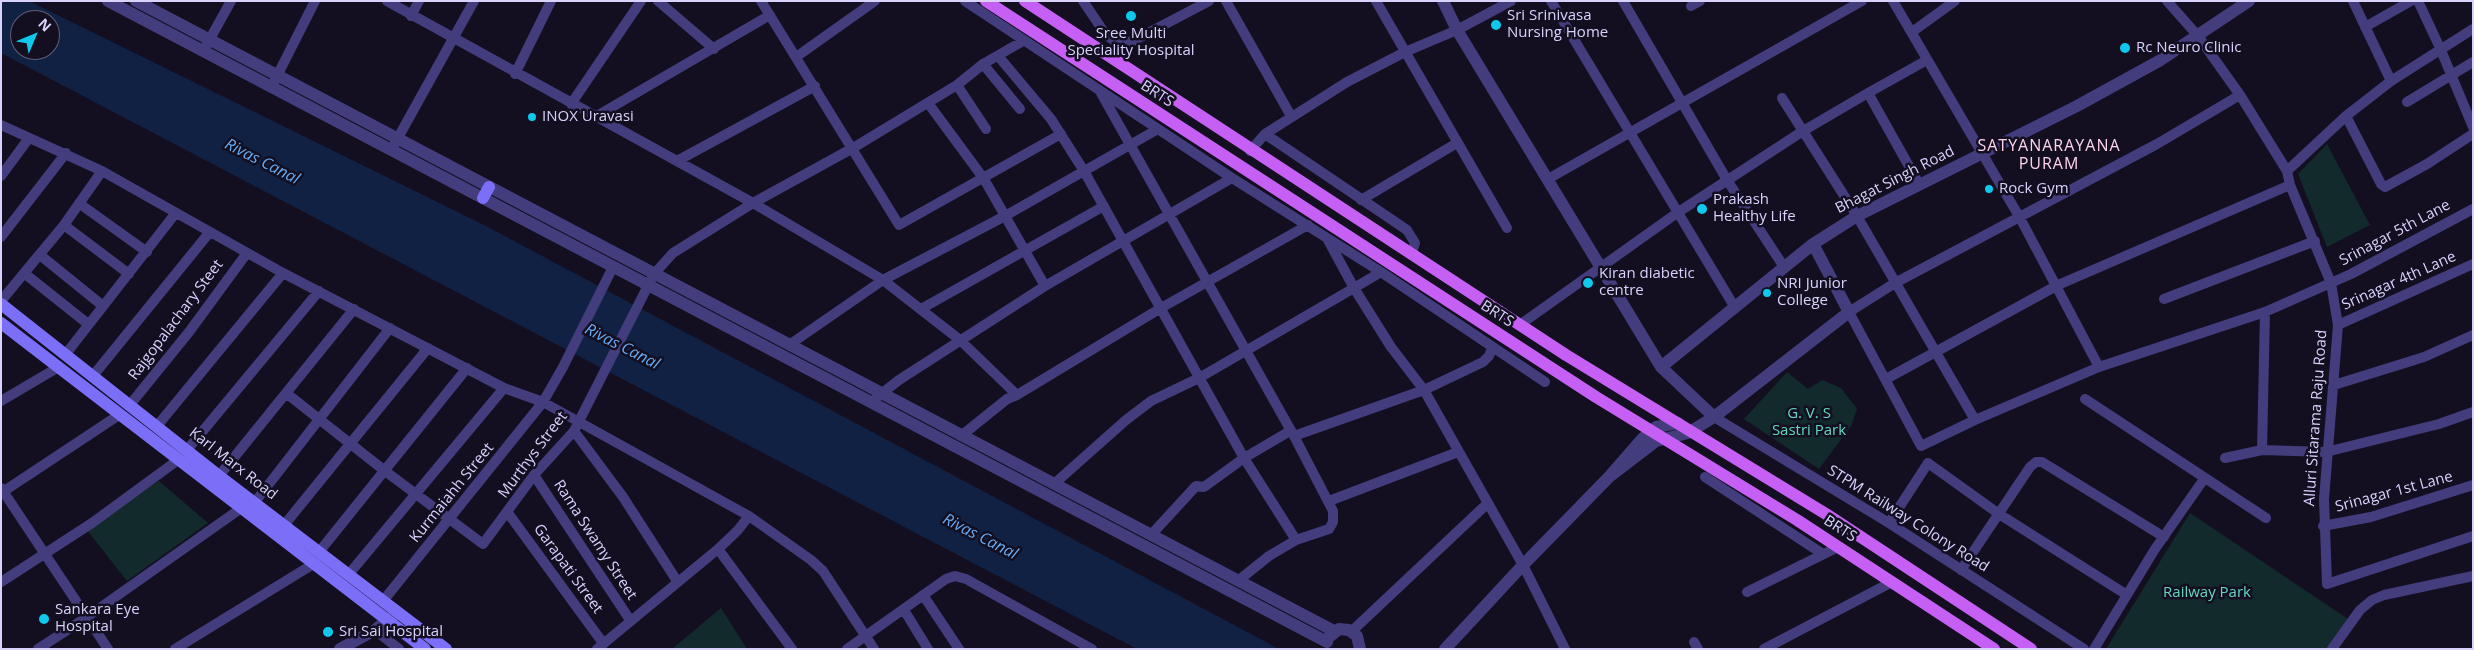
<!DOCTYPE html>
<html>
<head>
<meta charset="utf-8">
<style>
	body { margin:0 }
	#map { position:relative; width:2474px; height:650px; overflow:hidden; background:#130f21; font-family:"Open Sans",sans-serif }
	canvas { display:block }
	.frame { position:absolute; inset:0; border:2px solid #d9d2fc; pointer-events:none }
	.north { position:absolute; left:10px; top:10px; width:50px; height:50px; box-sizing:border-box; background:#130f21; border:1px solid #625d79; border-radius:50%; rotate:45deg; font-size:14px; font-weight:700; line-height:20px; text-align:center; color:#d9d2fc }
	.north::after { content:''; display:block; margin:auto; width:18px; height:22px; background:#0fc8eb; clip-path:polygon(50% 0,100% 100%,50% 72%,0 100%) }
</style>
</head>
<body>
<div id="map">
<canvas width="2474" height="650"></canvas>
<div class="frame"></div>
<div class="north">N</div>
</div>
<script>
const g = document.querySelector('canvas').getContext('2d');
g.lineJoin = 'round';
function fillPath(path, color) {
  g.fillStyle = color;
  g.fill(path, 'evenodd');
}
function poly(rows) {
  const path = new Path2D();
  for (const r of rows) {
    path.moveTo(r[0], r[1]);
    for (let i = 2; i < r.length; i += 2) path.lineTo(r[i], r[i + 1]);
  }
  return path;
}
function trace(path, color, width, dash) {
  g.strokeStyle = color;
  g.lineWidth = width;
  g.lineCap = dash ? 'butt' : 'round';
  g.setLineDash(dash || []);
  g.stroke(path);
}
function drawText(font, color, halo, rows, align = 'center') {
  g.font = font + ' "Open Sans",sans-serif';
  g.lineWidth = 5;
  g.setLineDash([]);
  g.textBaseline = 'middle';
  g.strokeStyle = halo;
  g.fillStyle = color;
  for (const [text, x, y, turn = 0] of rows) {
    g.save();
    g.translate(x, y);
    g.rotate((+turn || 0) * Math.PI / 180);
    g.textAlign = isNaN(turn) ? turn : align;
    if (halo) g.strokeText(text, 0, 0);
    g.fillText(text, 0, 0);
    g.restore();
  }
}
fillPath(poly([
	[2327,144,2370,225,2327,247,2298,174],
	[1787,372,1808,389,1822,380,1841,388,1857,409,1851,426,1819,469,1744,419],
	[159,481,208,523,127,581,86,529],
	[2190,513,2348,619,2329,649,2106,649],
	[721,608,747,649,672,649]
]), '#122a2b');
fillPath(poly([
	[1,1,29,1,484,225,1279,649,1137,649,1,53],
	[20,20,50,20,50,50,20,50]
]), '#112143');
trace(poly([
	[387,1,753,203,883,280,960,340,1017,395],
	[658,1,714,49],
	[761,1,899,225,1061,134],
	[965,1,1232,178,1381,272,1545,382],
	[1083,1,1106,35,1116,42,1123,43,1133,41,1209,1],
	[1226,1,1291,116],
	[1376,1,1507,228],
	[1551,1,1734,306],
	[1623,1,1727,180,1784,267],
	[1893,1,2020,218,2099,367],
	[2167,1,2198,36,2240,95,2287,171,2290,185,2331,283,2338,325,2324,499,2327,584,2473,536],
	[2353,1,2391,81],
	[2418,1,2440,48,2473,127],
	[1691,6,1700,1],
	[411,16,419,1],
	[2365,27,2411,1],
	[1912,32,1955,1],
	[206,46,231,1],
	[796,57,875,1],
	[999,57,1051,119,1084,171,1244,458,1296,540],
	[983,64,1023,41],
	[515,74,551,1],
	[274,82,315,1],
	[957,85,986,129],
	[1101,93,1294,436,1333,511,1333,522,1329,529,1296,540,1269,556,1239,580],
	[1868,93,1927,60],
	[2240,95,2157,144,1895,283,1849,312,1921,446,1975,420,2099,367,2265,312,2351,274,2473,209],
	[2407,102,2473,62],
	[928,103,984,179,1045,286],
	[571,104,641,1],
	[2346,116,2381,184,2385,187,2427,164,2473,134],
	[595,117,770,15],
	[1,125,102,171,283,273,504,388,543,402,749,516,811,560,823,571,874,649],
	[1265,134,1407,230,1415,243,1411,255],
	[394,145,474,1],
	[1250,151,1265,134,1347,82,1405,52,1457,30,1511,1],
	[677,161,815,86],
	[2287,171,2346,116,2391,81,2473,29],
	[1,176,29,138],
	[1548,179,1862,1],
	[1919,184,1868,93,1803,131,1857,216,1975,420],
	[1361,200,1457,143],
	[80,204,147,252],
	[64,225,129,274],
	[1,237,66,153],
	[40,255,103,306],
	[1381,272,1354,288,1391,347,1424,390,1523,565,1565,649],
	[24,273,88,324],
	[2164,299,2315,241],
	[1,301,64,225,102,171],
	[921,309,1104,206],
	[1521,324,1677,213,1803,131,1782,98],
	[2338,325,2473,264],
	[789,345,883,280,1005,216,1158,129],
	[65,355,175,214],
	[92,377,209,233],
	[1886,379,2058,285,2290,185],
	[2334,385,2424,357,2473,335],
	[286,393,385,471,483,544,534,475,574,431,654,274,673,253,753,203,853,148,957,85,983,64,1020,109],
	[876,398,899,380,1045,286,1232,178],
	[2085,399,2266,518],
	[1,401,57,368],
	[129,406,189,332,247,253],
	[1714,417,1889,523,2084,649],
	[157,426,283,273],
	[574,431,623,497,677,581],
	[961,436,1007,399,1017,395,1161,308,1308,225],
	[1294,436,1424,390,1483,362,1489,356,1492,348],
	[187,450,319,291],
	[2262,450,2265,312],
	[2225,458,2262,450,2326,452,2439,424,2473,412],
	[534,475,630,620],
	[219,476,354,309],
	[1705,477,1823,554],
	[1054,484,1126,420,1151,401,1199,378,1354,288,1327,238],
	[1,488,108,649],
	[1,493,119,415],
	[1329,501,1458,452],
	[255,502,390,328],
	[508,513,603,643],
	[1889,523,1928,463,1999,514,2127,595],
	[285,524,428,348],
	[2323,526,2371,517,2473,485],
	[1151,535,1196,486,1204,487,1244,458,1290,431],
	[718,549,792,649],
	[319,552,467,368],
	[1961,570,2030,467,2036,462,2042,462,2164,537],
	[349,574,504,388],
	[1,582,92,523,178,460],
	[1747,592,1838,547],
	[923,595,959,649],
	[383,601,543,402,563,367,613,267],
	[904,610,928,649],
	[375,630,399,649],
	[1352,631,1488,503],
	[1694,642,1698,649],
	[38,649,87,617,240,509],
	[175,649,315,563],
	[597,649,718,549,738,530,749,516],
	[847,649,946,579,955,576,966,579,1092,649],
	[1764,649,1892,582],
	[2094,649,2155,549,2204,479],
	[2332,649,2360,610,2372,600,2384,595,2473,576]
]), '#433d7d', 10);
trace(poly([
	[108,1,1327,642],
	[136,1,1334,631],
	[1443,1,1457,30,1661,367],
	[1714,417,1661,367,1813,244,1857,216,2077,106,2159,61,2249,1],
	[1609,477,1656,441,1688,433,1714,417,1849,312,1813,244],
	[1329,637,1339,629,1349,630,1357,636,1360,649],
	[340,649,375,630,395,614],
	[1445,649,1523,565,1609,477,1643,438,1656,427,1678,423]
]), '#433d7d', 12);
trace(poly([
	[483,198,489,187],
	[1,304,219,476,446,649],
	[1,323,425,649]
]), '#7a6ff6', 12);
trace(poly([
	[986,1,1596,397,1797,520,1994,649],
	[1025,1,1566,355,1826,514,2031,649]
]), '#c660f5', 12);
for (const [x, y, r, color] of [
	[1131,16,6,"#0fc8eb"],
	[1496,25,6,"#0fc8eb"],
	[2125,48,6,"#0fc8eb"],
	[532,117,5,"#0fc8eb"],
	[1989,189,5,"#0fc8eb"],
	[1702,209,6,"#0fc8eb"],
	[1588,283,6,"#0fc8eb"],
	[1767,293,5,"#0fc8eb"],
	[44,619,6,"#0fc8eb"],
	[328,632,6,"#0fc8eb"]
]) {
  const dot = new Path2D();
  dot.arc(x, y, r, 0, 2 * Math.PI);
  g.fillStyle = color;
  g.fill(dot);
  trace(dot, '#130f21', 2);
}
drawText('15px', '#d9d2fc', '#130f21', [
	["Sri Srinivasa",1507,16],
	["Nursing Home",1507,33],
	["Sree Multi",1131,34,"center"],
	["Speciality Hospital",1131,51,"center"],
	["Rc Neuro Clinic",2136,48],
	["INOX Uravasi",542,117],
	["Rock Gym",1999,189],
	["Prakash",1713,200],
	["Healthy Life",1713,217],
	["Kiran diabetic",1599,274],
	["centre",1599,291],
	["NRI Junior",1777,284],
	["College",1777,301],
	["Sankara Eye",55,610],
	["Hospital",55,627],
	["Sri Sai Hospital",339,632]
], 'left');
drawText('15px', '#d9d2fc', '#130f21', [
	["BRTS",1157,94,33],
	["Bhagat Singh Road",1895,180,-27],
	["Srinagar 5th Lane",2395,233,-28],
	["Srinagar 4th Lane",2399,281,-24],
	["BRTS",1497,314,33],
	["Rajgopalachary Steet",176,320,-53],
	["Alluri Sitarama Raju Road",2316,418,-86],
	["Murthys Street",533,455,-53],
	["Karl Marx Road",233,464,38],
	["Srinagar 1st Lane",2394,492,-15],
	["Kurmaiahh Street",452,493,-51],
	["STPM Railway Colony Road",1908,519,32],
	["BRTS",1840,529,33],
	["Rama Swamy Street",595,540,57],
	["Garapati Street",568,569,54]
]);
drawText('15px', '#63d7c1', '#130f21', [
	["G. V. S",1809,414],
	["Sastri Park",1809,431],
	["Railway Park",2207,593]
]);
g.letterSpacing = '1px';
drawText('16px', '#fcd4eb', '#130f21', [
	["SATYANARAYANA",2049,146],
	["PURAM",2049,164]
]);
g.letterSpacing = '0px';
drawText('italic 16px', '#67abf5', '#130f21', [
	["Rivas Canal",262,162,27],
	["Rivas Canal",622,347,27],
	["Rivas Canal",980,537,27]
]);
</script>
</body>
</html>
